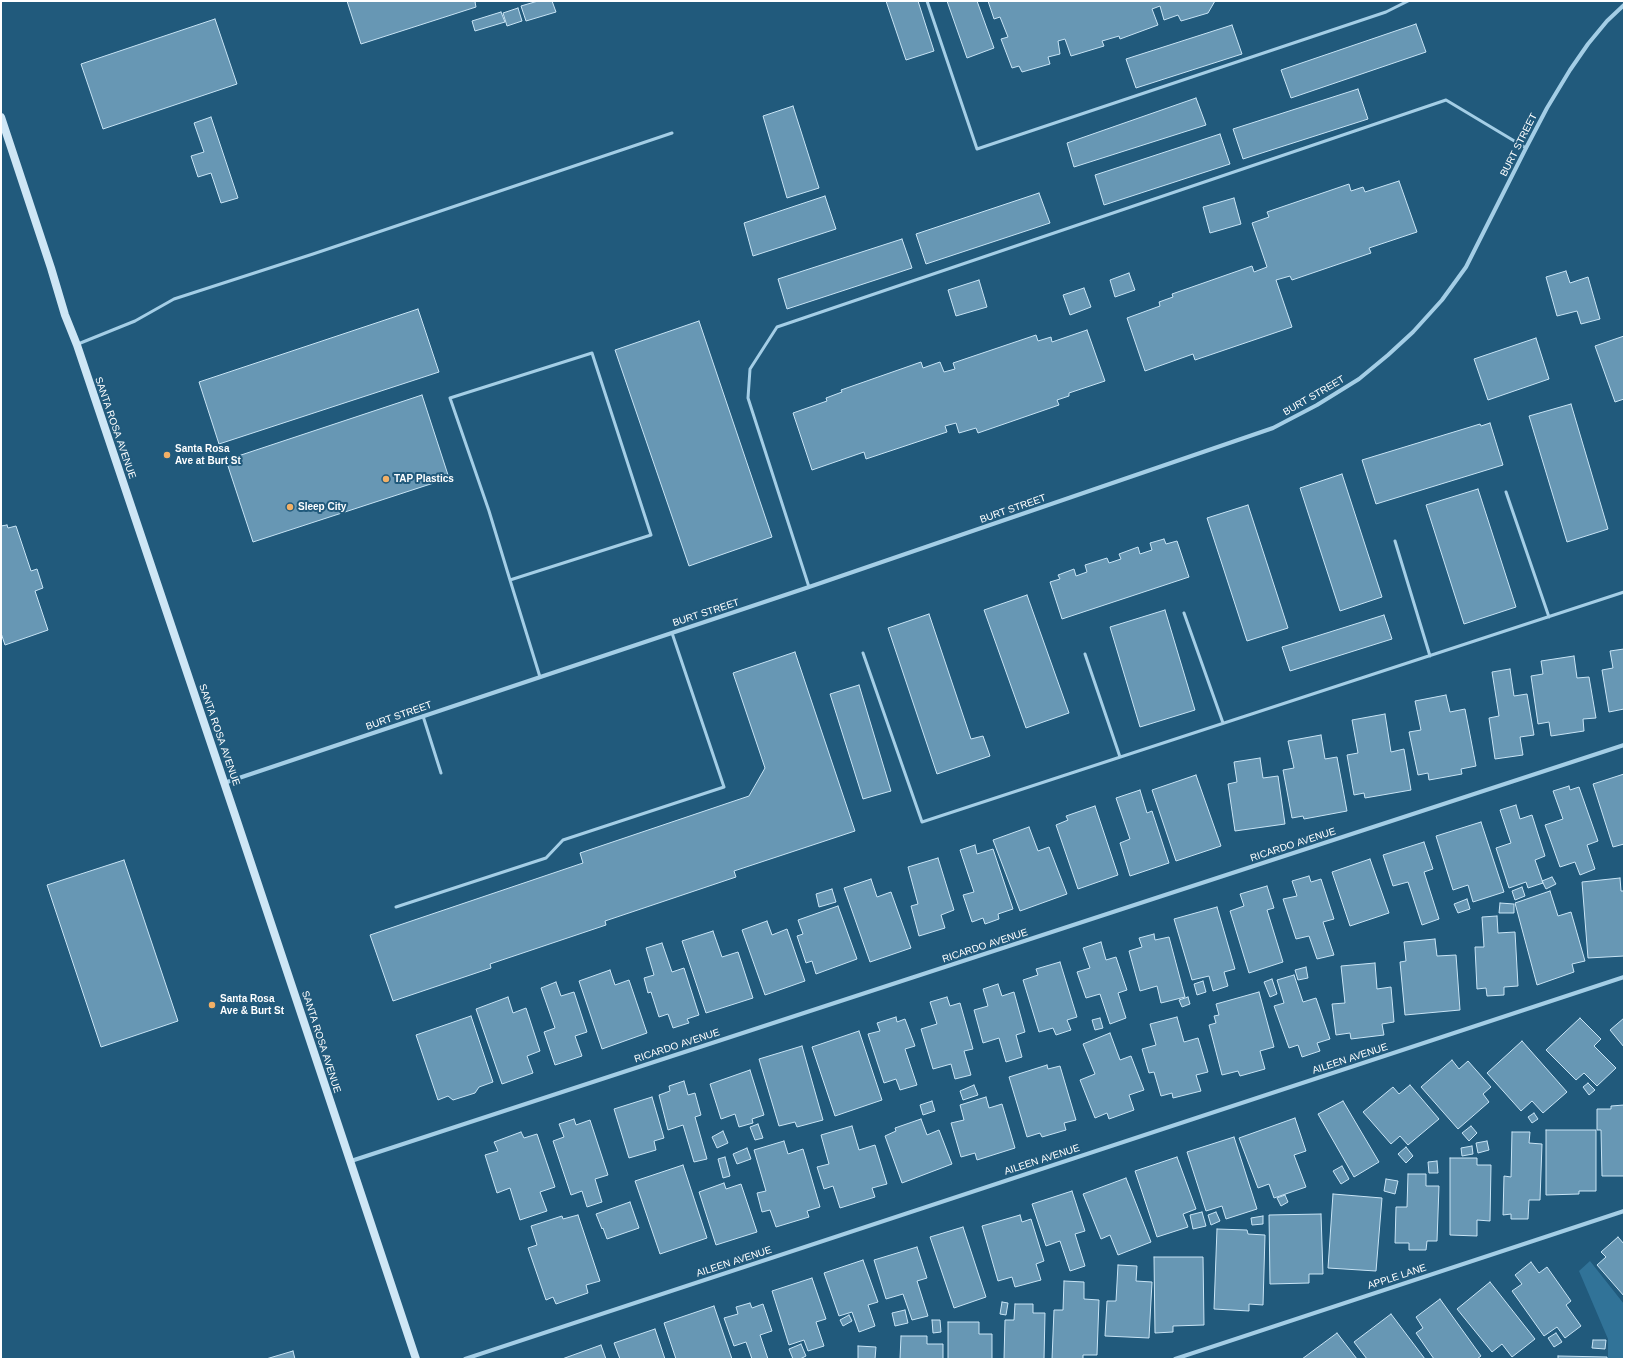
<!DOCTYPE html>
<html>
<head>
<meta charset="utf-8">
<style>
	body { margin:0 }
	#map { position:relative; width:1625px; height:1360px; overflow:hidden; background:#215a7c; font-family:Helvetica,sans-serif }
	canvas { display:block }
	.frame { position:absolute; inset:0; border:2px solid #fff; pointer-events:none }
</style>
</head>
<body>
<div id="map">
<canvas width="1625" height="1360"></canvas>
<div class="frame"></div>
</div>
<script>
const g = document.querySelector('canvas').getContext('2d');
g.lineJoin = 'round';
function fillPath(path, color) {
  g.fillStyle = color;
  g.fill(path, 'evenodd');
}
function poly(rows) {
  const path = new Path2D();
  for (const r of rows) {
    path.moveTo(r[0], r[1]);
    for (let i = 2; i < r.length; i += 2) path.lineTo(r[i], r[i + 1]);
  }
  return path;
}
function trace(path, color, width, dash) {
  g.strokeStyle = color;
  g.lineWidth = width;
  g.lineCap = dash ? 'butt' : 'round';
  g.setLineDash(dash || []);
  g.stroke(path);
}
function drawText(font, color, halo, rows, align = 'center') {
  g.font = font + ' Helvetica,sans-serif';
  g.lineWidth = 4;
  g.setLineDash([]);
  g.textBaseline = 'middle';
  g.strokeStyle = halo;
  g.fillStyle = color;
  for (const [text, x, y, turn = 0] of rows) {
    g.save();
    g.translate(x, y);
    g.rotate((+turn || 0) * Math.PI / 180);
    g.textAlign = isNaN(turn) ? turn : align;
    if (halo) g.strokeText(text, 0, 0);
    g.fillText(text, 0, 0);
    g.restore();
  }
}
fillPath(poly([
	[1590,1261,1624,1304,1624,1359,1608,1359,1608,1339,1579,1271]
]), '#317398');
const building = poly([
	[347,1,478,1,475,2,476,7,361,44,347,1],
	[538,1,552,1,556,12,526,21,521,6,538,1],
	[886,1,918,1,934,51,906,60,886,1],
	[947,1,977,1,994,48,967,58,947,1],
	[988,1,1215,1,1208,13,1181,21,1178,15,1164,20,1160,6,1152,9,1158,25,1120,39,1119,36,1102,41,1104,46,1071,56,1065,39,1058,41,1060,54,1048,57,1050,64,1022,72,1019,66,1012,68,1001,39,1008,37,1000,17,994,19,988,1],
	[518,8,522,21,507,26,503,13,518,8],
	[501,12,505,22,475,31,472,21,501,12],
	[215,19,237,84,103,129,81,64,215,19],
	[1416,24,1426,52,1291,98,1281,70,1416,24],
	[1232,25,1242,54,1136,88,1126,59,1232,25],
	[1358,89,1368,119,1243,159,1233,129,1358,89],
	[1196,98,1206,125,1074,167,1067,143,1196,98],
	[793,106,819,188,787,198,763,116,793,106],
	[211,117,238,198,221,203,211,173,198,177,191,156,204,152,194,123,211,117],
	[1220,134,1230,164,1104,205,1095,175,1220,134],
	[1399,181,1417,232,1369,248,1371,253,1292,280,1290,276,1276,280,1292,327,1195,360,1193,354,1145,371,1127,318,1160,306,1159,302,1173,297,1172,294,1252,266,1254,272,1267,267,1252,223,1269,217,1267,212,1349,184,1351,191,1363,187,1365,192,1399,181],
	[1039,193,1050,223,926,264,916,234,1039,193],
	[825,196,836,229,753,256,744,223,825,196],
	[1234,198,1241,224,1210,233,1203,207,1234,198],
	[902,239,912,268,787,309,778,279,902,239],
	[1566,271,1570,283,1588,277,1600,319,1581,324,1577,311,1557,316,1546,277,1566,271],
	[1129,273,1135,290,1115,297,1110,280,1129,273],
	[979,280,987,307,956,316,948,290,979,280],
	[1084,288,1091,307,1070,315,1063,295,1084,288],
	[418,309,439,372,219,444,199,382,418,309],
	[699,321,772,537,689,566,615,350,699,321],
	[1087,330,1105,381,1069,393,1069,396,1057,400,1059,405,978,433,976,428,959,433,956,423,945,426,947,432,866,459,864,452,812,470,793,413,827,401,826,398,842,392,841,390,921,362,923,368,940,362,944,372,955,369,953,363,1036,335,1038,341,1051,337,1052,342,1087,330],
	[1624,336,1624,399,1615,402,1595,346,1624,336],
	[1536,338,1549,379,1488,400,1474,359,1536,338],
	[422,395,449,478,253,542,226,460,422,395],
	[1571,404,1608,529,1567,542,1529,416,1571,404],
	[1490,423,1503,465,1376,504,1362,460,1480,424,1481,426,1490,423],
	[1342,474,1382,597,1340,611,1300,488,1342,474],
	[1478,489,1516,607,1464,624,1426,505,1478,489],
	[1248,505,1288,628,1247,641,1207,518,1248,505],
	[7,525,8,528,16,526,31,571,37,569,43,588,35,591,48,630,5,645,1,633,1,526,7,525],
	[1164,539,1166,544,1177,541,1189,577,1062,619,1050,582,1060,579,1058,575,1074,569,1076,576,1087,572,1085,565,1107,558,1109,563,1121,559,1119,554,1138,547,1140,554,1152,550,1150,543,1164,539],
	[1027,595,1069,713,1026,728,984,610,1027,595],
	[1165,610,1195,710,1140,727,1110,627,1165,610],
	[929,614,971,739,983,736,990,756,937,774,888,628,929,614],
	[1384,615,1392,639,1290,671,1282,647,1384,615],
	[1624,649,1624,709,1609,712,1602,670,1613,668,1610,651,1624,649],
	[795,652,855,831,734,871,736,877,605,921,606,925,490,964,491,968,393,1001,370,935,583,863,580,853,749,796,765,768,733,673,795,652],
	[1574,656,1577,678,1589,677,1596,718,1583,719,1584,731,1551,736,1549,722,1538,724,1531,676,1543,674,1541,661,1574,656],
	[1510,669,1514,696,1527,694,1534,735,1520,737,1523,755,1495,759,1489,718,1499,716,1492,672,1510,669],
	[859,685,891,791,863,799,830,694,859,685],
	[1446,695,1450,712,1465,709,1476,766,1461,769,1462,774,1429,780,1428,773,1418,775,1409,732,1421,730,1415,701,1446,695],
	[1385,714,1391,752,1404,749,1411,790,1365,798,1364,793,1354,795,1347,755,1358,753,1352,720,1385,714],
	[1321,735,1325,759,1337,757,1347,811,1304,819,1303,816,1292,818,1283,770,1294,768,1288,741,1321,735],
	[1260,758,1263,778,1278,776,1285,824,1235,831,1228,784,1237,782,1234,762,1260,758],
	[1624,774,1624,844,1613,847,1593,784,1624,774],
	[1196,775,1221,846,1176,861,1152,790,1196,775],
	[1569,786,1570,790,1579,787,1598,841,1587,845,1595,869,1580,875,1575,862,1560,867,1545,825,1563,819,1553,791,1569,786],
	[1140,790,1147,813,1152,811,1169,863,1130,876,1120,843,1130,839,1116,798,1140,790],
	[1516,805,1520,819,1532,815,1545,856,1535,860,1543,883,1528,888,1526,882,1509,888,1496,848,1511,843,1500,810,1516,805],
	[1095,806,1118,875,1078,889,1056,825,1068,820,1066,816,1095,806],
	[1481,822,1504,892,1473,902,1468,885,1453,890,1436,836,1481,822],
	[1029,827,1038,851,1049,847,1067,894,1020,911,993,840,1029,827],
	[1424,842,1433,869,1424,872,1439,919,1422,925,1408,882,1393,886,1383,855,1424,842],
	[975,845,977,854,993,849,1013,909,998,914,999,919,985,924,983,918,972,922,963,895,974,892,960,850,975,845],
	[938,858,954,910,941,915,945,928,919,936,911,906,918,904,908,867,938,858],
	[1370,859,1389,913,1350,926,1332,872,1370,859],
	[124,860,178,1021,101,1047,47,885,124,860],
	[1309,876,1311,882,1321,879,1334,919,1323,922,1334,955,1317,959,1309,936,1296,939,1283,899,1297,896,1292,881,1309,876],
	[1552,877,1556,884,1546,889,1542,881,1552,877],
	[1620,878,1621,891,1624,891,1624,956,1588,958,1582,882,1620,878],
	[871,879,877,897,891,892,911,948,870,962,844,888,871,879],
	[1267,886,1274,908,1267,910,1283,962,1249,973,1230,911,1244,906,1240,894,1267,886],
	[1522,887,1525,896,1515,900,1512,891,1522,887],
	[832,889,836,902,819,907,816,894,832,889],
	[1550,891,1558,916,1571,912,1585,961,1572,964,1574,972,1537,985,1515,903,1550,891],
	[1467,899,1470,909,1458,913,1454,904,1467,899],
	[1500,903,1514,904,1514,913,1499,913,1500,903],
	[838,906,857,959,816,974,812,961,806,963,797,936,803,934,798,920,838,906],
	[1217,907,1235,969,1224,972,1228,986,1213,991,1209,976,1192,980,1174,919,1217,907],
	[1497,916,1498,933,1515,932,1518,986,1504,987,1504,995,1487,996,1486,988,1477,989,1475,947,1484,947,1482,917,1497,916],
	[767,921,772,935,787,929,805,981,765,995,742,930,767,921],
	[713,931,722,957,738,952,753,998,706,1013,682,941,713,931],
	[1154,934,1155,940,1169,937,1185,997,1161,1003,1157,986,1140,991,1129,951,1142,947,1139,938,1154,934],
	[1435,939,1437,956,1456,955,1460,1010,1405,1015,1400,962,1406,961,1404,942,1435,939],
	[1101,942,1106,960,1116,957,1127,990,1118,993,1126,1018,1110,1024,1100,994,1086,998,1077,972,1090,968,1083,948,1101,942],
	[662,943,672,972,684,968,699,1015,687,1019,689,1023,673,1028,668,1014,659,1017,651,992,648,993,644,978,654,975,646,948,662,943],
	[1060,962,1077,1017,1067,1020,1071,1030,1056,1035,1053,1028,1039,1032,1023,980,1038,975,1036,969,1060,962],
	[1375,963,1377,989,1391,987,1394,1022,1382,1024,1384,1035,1351,1039,1350,1033,1336,1035,1332,1004,1345,1003,1341,966,1375,963],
	[1306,967,1308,978,1298,980,1295,970,1306,967],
	[610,970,615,985,629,980,647,1033,602,1049,579,981,610,970],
	[1294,975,1303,1002,1316,998,1330,1039,1317,1043,1320,1051,1302,1057,1298,1045,1289,1048,1274,1006,1284,1003,1277,980,1294,975],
	[1272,979,1277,994,1270,997,1264,982,1272,979],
	[1203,981,1206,992,1197,995,1194,984,1203,981],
	[556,982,561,996,574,992,587,1032,575,1036,582,1056,555,1065,544,1032,555,1028,541,988,556,982],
	[998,984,1002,996,1014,992,1025,1032,1016,1035,1022,1057,1006,1062,999,1038,983,1043,974,1010,988,1006,983,989,998,984],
	[1259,992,1274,1047,1260,1051,1265,1069,1240,1076,1238,1071,1222,1075,1209,1025,1216,1023,1214,1016,1219,1015,1216,1004,1259,992],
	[508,997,513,1013,526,1008,540,1051,527,1056,533,1073,502,1084,476,1009,508,997],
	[947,997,950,1006,960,1003,973,1049,964,1051,971,1075,955,1079,951,1064,933,1069,921,1029,937,1024,930,1002,947,997],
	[1188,997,1190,1004,1182,1007,1179,1000,1188,997],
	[471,1016,493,1082,479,1087,475,1093,453,1100,448,1096,438,1100,416,1035,471,1016],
	[896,1017,897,1022,905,1019,915,1046,905,1049,917,1085,900,1090,896,1079,884,1083,868,1034,880,1031,877,1023,896,1017],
	[1177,1017,1184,1042,1198,1038,1208,1072,1196,1075,1201,1091,1173,1098,1172,1093,1161,1096,1154,1072,1149,1073,1142,1049,1156,1045,1150,1024,1177,1017],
	[1100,1018,1103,1028,1095,1030,1092,1020,1100,1018],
	[1580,1018,1601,1039,1594,1046,1616,1068,1597,1086,1584,1073,1576,1080,1546,1050,1580,1018],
	[1624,1018,1624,1047,1610,1030,1624,1018],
	[859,1031,882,1100,835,1116,812,1047,859,1031],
	[1110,1033,1120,1060,1131,1056,1144,1090,1129,1095,1134,1110,1109,1119,1107,1113,1095,1118,1080,1080,1095,1074,1083,1044,1110,1033],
	[1522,1041,1567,1092,1543,1113,1532,1101,1521,1111,1487,1073,1522,1041],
	[802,1046,823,1120,797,1127,795,1122,779,1126,759,1059,802,1046],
	[1452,1060,1459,1069,1468,1061,1491,1087,1483,1094,1489,1102,1458,1129,1421,1087,1452,1060],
	[1047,1065,1048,1069,1060,1066,1076,1120,1064,1123,1066,1130,1042,1137,1040,1133,1027,1137,1009,1077,1047,1065],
	[750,1070,764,1115,752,1119,753,1123,739,1127,735,1114,721,1119,710,1084,750,1070],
	[684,1081,688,1095,695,1093,701,1115,695,1117,707,1159,694,1162,683,1125,668,1130,659,1095,670,1091,669,1086,684,1081],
	[1588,1083,1595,1090,1589,1095,1583,1087,1588,1083],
	[974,1085,978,1095,963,1100,960,1091,974,1085],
	[1410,1085,1439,1119,1408,1145,1400,1136,1391,1144,1363,1112,1393,1087,1399,1094,1410,1085],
	[652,1097,664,1138,654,1141,656,1150,629,1158,614,1109,652,1097],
	[986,1097,989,1108,1002,1104,1015,1148,977,1160,975,1153,961,1157,951,1123,964,1120,960,1105,986,1097],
	[932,1101,935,1111,923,1115,920,1105,932,1101],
	[1343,1101,1379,1162,1354,1177,1318,1114,1343,1101],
	[1624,1105,1624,1176,1602,1176,1601,1130,1597,1130,1597,1109,1611,1109,1611,1106,1624,1105],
	[1534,1113,1538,1119,1532,1123,1528,1117,1534,1113],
	[1295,1118,1306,1151,1294,1155,1306,1187,1274,1198,1269,1184,1258,1188,1239,1138,1295,1118],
	[574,1119,576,1125,590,1120,608,1175,595,1179,602,1202,587,1207,582,1191,571,1195,553,1141,564,1137,559,1124,574,1119],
	[921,1119,927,1135,939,1130,952,1164,902,1183,885,1136,896,1131,895,1128,921,1119],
	[758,1124,763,1138,755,1140,750,1127,758,1124],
	[852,1126,859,1150,875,1145,887,1184,872,1188,875,1197,840,1208,833,1186,824,1189,817,1167,829,1164,821,1135,852,1126],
	[1471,1126,1477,1133,1469,1141,1462,1133,1471,1126],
	[1546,1130,1596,1130,1596,1191,1579,1191,1579,1194,1546,1195,1546,1130],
	[723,1131,728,1143,717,1148,712,1137,723,1131],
	[521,1132,524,1138,537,1134,555,1187,540,1192,547,1211,520,1220,510,1188,497,1193,485,1155,498,1151,494,1142,521,1132],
	[1512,1132,1530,1132,1529,1143,1542,1144,1540,1200,1529,1200,1528,1219,1511,1219,1511,1214,1503,1215,1504,1176,1511,1177,1512,1132],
	[1234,1137,1257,1209,1226,1219,1222,1206,1206,1211,1187,1152,1234,1137],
	[784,1141,788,1154,803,1149,820,1207,807,1211,809,1217,776,1227,770,1210,762,1212,757,1193,766,1191,754,1150,784,1141],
	[1487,1141,1489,1150,1478,1153,1476,1143,1487,1141],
	[1472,1146,1473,1154,1462,1156,1461,1148,1472,1146],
	[1406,1147,1413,1156,1406,1163,1398,1154,1406,1147],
	[747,1148,751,1159,737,1164,733,1154,747,1148],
	[725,1157,730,1176,723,1178,718,1159,725,1157],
	[1177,1157,1196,1209,1183,1214,1188,1227,1157,1237,1135,1171,1177,1157],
	[1450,1158,1477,1158,1477,1165,1491,1165,1490,1221,1477,1220,1477,1236,1450,1235,1450,1158],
	[1437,1161,1438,1173,1429,1173,1428,1162,1437,1161],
	[683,1165,707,1238,660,1254,635,1181,683,1165],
	[1342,1166,1349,1179,1341,1184,1333,1171,1342,1166],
	[1408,1174,1426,1174,1426,1186,1439,1186,1437,1241,1427,1241,1426,1250,1409,1250,1409,1243,1395,1243,1396,1207,1407,1207,1408,1174],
	[1126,1178,1151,1242,1118,1255,1110,1235,1101,1239,1083,1194,1126,1178],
	[1386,1179,1398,1181,1395,1194,1384,1191,1386,1179],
	[724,1183,726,1189,741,1184,757,1232,716,1245,699,1192,724,1183],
	[1072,1191,1085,1231,1075,1234,1085,1266,1070,1271,1060,1241,1046,1246,1032,1204,1072,1191],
	[1333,1194,1382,1198,1376,1271,1328,1268,1333,1194],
	[1285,1195,1288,1202,1281,1206,1277,1198,1285,1195],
	[630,1202,639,1228,607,1239,603,1228,602,1229,596,1214,630,1202],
	[1202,1212,1206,1226,1193,1229,1190,1215,1202,1212],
	[1216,1212,1220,1221,1211,1225,1208,1215,1216,1212],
	[1321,1214,1323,1274,1309,1274,1309,1283,1270,1284,1269,1215,1321,1214],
	[578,1215,600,1281,586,1285,588,1293,556,1304,553,1297,546,1300,528,1248,537,1245,531,1226,562,1216,563,1219,578,1215],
	[1020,1215,1022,1222,1031,1219,1044,1261,1036,1264,1041,1280,1015,1287,1012,1277,998,1281,982,1226,1020,1215],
	[1263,1216,1263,1224,1252,1225,1251,1218,1263,1216],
	[963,1227,986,1297,954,1308,930,1237,963,1227],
	[1217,1229,1247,1230,1248,1234,1265,1235,1263,1305,1249,1304,1249,1311,1214,1309,1217,1229],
	[1618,1237,1624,1244,1624,1296,1597,1265,1606,1257,1601,1252,1618,1237],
	[917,1247,927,1278,917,1281,928,1316,912,1320,903,1294,886,1299,874,1260,917,1247],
	[1154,1257,1203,1257,1204,1325,1173,1326,1173,1332,1155,1333,1154,1257],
	[863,1260,878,1302,868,1305,875,1326,859,1332,852,1312,839,1316,824,1273,863,1260],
	[1531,1262,1539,1273,1547,1267,1571,1301,1566,1305,1581,1326,1565,1338,1557,1327,1544,1336,1512,1291,1522,1284,1515,1275,1531,1262],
	[1118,1265,1137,1266,1136,1281,1152,1282,1149,1338,1105,1336,1107,1301,1116,1301,1118,1265],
	[812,1278,826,1319,816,1322,824,1346,808,1351,804,1340,789,1345,772,1291,812,1278],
	[1064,1281,1084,1282,1084,1299,1099,1300,1097,1355,1083,1355,1083,1359,1052,1359,1054,1310,1063,1310,1064,1281],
	[1490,1282,1535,1339,1512,1357,1502,1344,1492,1352,1457,1309,1490,1282],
	[1440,1299,1481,1356,1477,1359,1434,1359,1416,1333,1423,1328,1416,1317,1440,1299],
	[1002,1302,1008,1303,1006,1315,1000,1314,1002,1302],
	[750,1303,752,1308,763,1304,772,1331,760,1335,768,1359,752,1359,746,1342,734,1346,724,1318,738,1314,736,1307,750,1303],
	[1015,1304,1033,1304,1033,1313,1045,1313,1044,1359,1004,1359,1005,1320,1014,1320,1015,1304],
	[714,1306,732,1359,676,1359,664,1323,714,1306],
	[905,1310,908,1323,895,1326,892,1313,905,1310],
	[1391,1314,1425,1359,1367,1359,1354,1342,1391,1314],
	[849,1315,852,1321,843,1326,840,1320,849,1315],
	[932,1320,940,1320,941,1332,933,1333,932,1320],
	[948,1322,979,1322,979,1334,992,1334,992,1359,948,1359,948,1322],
	[655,1329,665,1359,620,1359,614,1343,655,1329],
	[1337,1333,1357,1359,1302,1359,1337,1333],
	[1556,1333,1562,1342,1554,1347,1548,1338,1556,1333],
	[901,1336,927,1336,927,1344,943,1344,943,1359,900,1359,901,1336],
	[1593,1340,1606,1340,1605,1349,1592,1348,1593,1340],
	[801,1344,806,1356,800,1359,793,1359,789,1349,801,1344],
	[601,1345,606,1359,562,1359,601,1345],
	[858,1346,876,1347,875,1359,858,1359,858,1346],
	[293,1351,295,1359,266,1359,293,1351],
	[1558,1356,1607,1357,1607,1359,1558,1359,1558,1356]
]);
fillPath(building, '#6797b4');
trace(building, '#c8e4f5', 1);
trace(poly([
	[927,1,977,149,1386,12,1408,1],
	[78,344,135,321,174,299,313,254,672,133],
	[1506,492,1549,617],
	[1395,541,1430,656],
	[510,580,651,535,592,353,450,398,489,511,510,580,540,677],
	[809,587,748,398,750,369,777,327,1446,100,1526,148],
	[1184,613,1223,723],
	[863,653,922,822,1624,592],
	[1085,654,1120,757],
	[423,716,441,773],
	[396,907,546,858,563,840,724,787,672,633]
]), '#a4cee6', 3);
trace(poly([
	[224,783,809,587,1273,428,1317,405,1359,379,1388,355,1413,332,1442,300,1466,267,1526,148,1547,108,1570,70,1588,44,1607,21,1624,5],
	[351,1161,1624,745],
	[465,1359,1624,977],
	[1175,1359,1624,1211]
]), '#a4cee6', 4);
trace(poly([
	[1,117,51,268,65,315,77,345,236,818,416,1359]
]), '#cee6f5', 8);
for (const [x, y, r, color] of [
	[167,455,4,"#f2b066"],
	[386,479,4,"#f2b066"],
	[290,507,4,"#f2b066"],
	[212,1005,4,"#f2b066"]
]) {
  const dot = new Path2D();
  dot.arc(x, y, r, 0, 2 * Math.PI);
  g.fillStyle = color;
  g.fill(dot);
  trace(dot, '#215a7c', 1.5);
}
drawText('10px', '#fff', '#215a7c', [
	["BURT STREET",1519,145,-63],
	["BURT STREET",1314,396,-30],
	["SANTA ROSA AVENUE",115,428,71],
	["BURT STREET",1013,509,-19],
	["BURT STREET",706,613,-18],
	["BURT STREET",399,716,-19],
	["SANTA ROSA AVENUE",219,735,71],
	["RICARDO AVENUE",1293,845,-18],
	["RICARDO AVENUE",985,946,-18],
	["SANTA ROSA AVENUE",321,1042,72],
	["RICARDO AVENUE",677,1046,-18],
	["AILEEN AVENUE",1350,1059,-18],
	["AILEEN AVENUE",1042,1160,-18],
	["AILEEN AVENUE",734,1262,-18],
	["APPLE LANE",1397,1277,-18]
]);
drawText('bold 10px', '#fff', '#215a7c', [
	["Santa Rosa",175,449],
	["Ave at Burt St",175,461],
	["TAP Plastics",394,479],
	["Sleep City",298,507],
	["Santa Rosa",220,999],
	["Ave & Burt St",220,1011]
], 'left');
</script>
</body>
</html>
